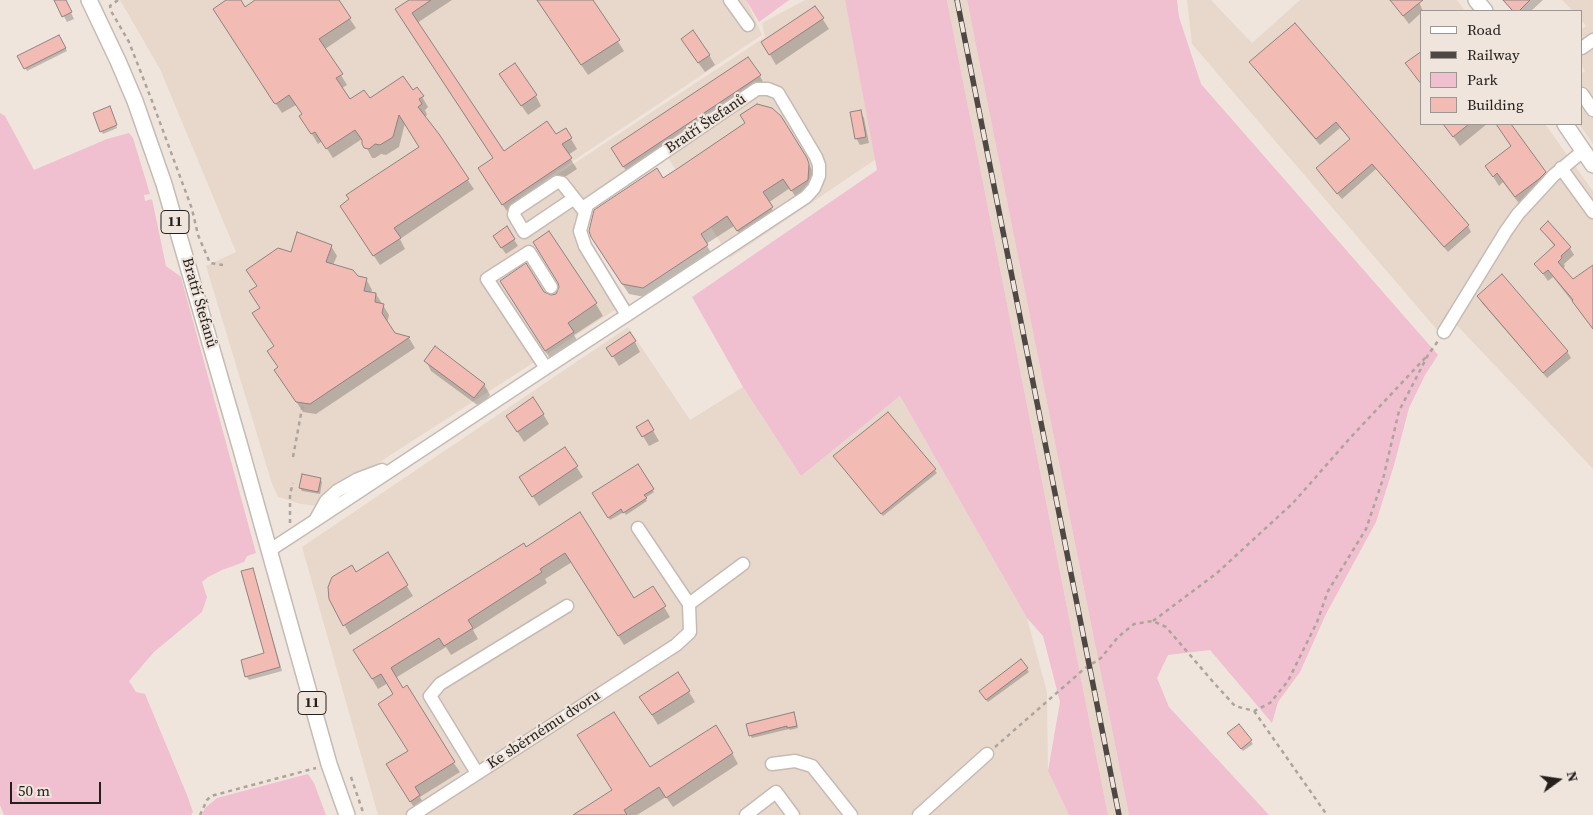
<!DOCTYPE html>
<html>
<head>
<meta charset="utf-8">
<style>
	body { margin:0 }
	#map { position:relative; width:1593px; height:815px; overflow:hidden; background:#f0e5dd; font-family:"Source Serif 4",serif }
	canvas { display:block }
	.legend { position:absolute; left:1420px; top:10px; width:162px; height:115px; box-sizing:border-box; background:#f0e5dd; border:1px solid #9e9690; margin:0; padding:6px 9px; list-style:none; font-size:15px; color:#24201d }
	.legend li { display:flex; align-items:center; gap:10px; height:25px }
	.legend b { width:25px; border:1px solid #9e9690 }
	.north { position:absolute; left:1533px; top:755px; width:50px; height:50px; -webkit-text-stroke:4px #f0e5dd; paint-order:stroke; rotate:76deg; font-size:14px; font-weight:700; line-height:20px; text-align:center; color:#24201d }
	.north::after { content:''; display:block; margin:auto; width:18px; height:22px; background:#24201d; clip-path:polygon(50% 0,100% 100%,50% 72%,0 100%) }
	.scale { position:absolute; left:10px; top:782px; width:91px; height:22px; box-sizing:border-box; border:2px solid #24201d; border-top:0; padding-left:6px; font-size:15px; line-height:18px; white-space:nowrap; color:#24201d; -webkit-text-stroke:4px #f0e5dd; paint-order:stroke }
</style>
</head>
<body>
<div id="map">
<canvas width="1593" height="815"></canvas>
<ul class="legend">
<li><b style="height:6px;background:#fff"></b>Road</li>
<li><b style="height:6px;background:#4d4844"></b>Railway</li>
<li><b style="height:14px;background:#f0bfd0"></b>Park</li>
<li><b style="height:14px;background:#f2bcb4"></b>Building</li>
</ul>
<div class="north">N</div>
<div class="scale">50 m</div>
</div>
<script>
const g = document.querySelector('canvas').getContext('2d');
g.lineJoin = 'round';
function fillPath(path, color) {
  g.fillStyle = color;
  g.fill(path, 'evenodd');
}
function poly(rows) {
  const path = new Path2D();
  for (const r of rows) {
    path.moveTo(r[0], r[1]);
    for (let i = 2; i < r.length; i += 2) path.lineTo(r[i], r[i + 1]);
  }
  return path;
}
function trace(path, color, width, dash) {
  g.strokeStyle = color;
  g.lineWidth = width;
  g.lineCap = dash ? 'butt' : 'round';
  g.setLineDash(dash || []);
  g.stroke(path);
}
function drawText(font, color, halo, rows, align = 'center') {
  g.font = font + ' "Source Serif 4",serif';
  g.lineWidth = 4.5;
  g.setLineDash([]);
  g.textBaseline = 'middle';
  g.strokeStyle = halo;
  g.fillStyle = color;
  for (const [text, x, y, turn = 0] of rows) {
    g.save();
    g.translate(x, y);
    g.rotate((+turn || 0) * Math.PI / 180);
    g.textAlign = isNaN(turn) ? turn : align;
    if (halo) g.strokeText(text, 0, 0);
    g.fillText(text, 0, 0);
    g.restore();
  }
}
fillPath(poly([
	[120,0,746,0,762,35,516,199,572,165,765,37,762,23,805,0,845,0,876,159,730,258,662,148,594,192,574,221,574,236,618,308,383,460,317,506,301,504,278,497,272,484,206,266,236,252,160,69],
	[947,0,967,0,1129,815,1108,815],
	[1187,0,1211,0,1252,43,1300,0,1457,0,1465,11,1422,11,1422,124,1545,124,1593,191,1593,469,1448,316,1438,331,1192,44],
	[1562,0,1593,0,1593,144,1579,124,1582,124,1582,73,1585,71,1582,66,1582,29,1586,26,1582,21,1582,11,1573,11],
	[628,327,690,420,743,387,801,476,900,396,1027,618,1047,692,1048,771,1069,815,378,815,302,547]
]), '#e8d8cb');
fillPath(poly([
	[746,0,789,0,759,22],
	[845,0,947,0,1108,815,1069,815,1048,771,1060,702,1043,636,1027,618,900,396,801,476,743,387,692,297,877,170],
	[967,0,1177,0,1179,17,1201,84,1438,355,1425,375,1409,408,1394,465,1376,522,1326,614,1300,672,1278,702,1272,723,1210,650,1168,655,1157,678,1169,707,1269,815,1129,815],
	[0,113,5,116,34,170,107,139,129,133,133,138,150,194,144,195,145,201,152,199,166,266,181,277,256,553,247,556,244,562,222,570,208,577,202,582,207,597,202,612,154,652,129,681,136,692,145,694,187,795,193,812,191,815,4,815,0,805],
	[308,774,314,783,326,815,202,815,205,808,217,798]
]), '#f0bfd0');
fillPath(poly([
	[55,0,65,0,74,19,67,22],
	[229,0,239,0,245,8,258,0,337,0,356,28,325,49,347,85,342,88,350,101,369,100,413,91,417,88,428,107,425,110,427,115,424,117,474,189,400,239,405,249,380,265,347,216,420,148,405,123,399,147,386,155,381,154,375,158,372,158,362,139,333,158,322,141,318,144,307,126,303,115,296,105,282,113,220,20],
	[411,0,452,0,417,23,503,152,555,136,565,129,577,149,568,155,577,169,509,214,485,179,494,159,403,19],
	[537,0,591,0,624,51,588,75],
	[1391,0,1418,0,1423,11,1409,24],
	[1503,0,1543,0,1531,11,1512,11],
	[815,7,829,29,776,65,769,53],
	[1295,25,1468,226,1471,232,1448,252,1376,169,1342,199,1321,175,1317,169,1351,140,1340,128,1320,145,1255,69,1251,62],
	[59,36,67,51,27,71,19,56],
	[688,49,709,55,715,65,705,72],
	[760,76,765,86,630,177,619,159],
	[507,85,536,96,541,106,528,115],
	[111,111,117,128,103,134,101,131],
	[860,111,864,118,869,143,860,145,856,138],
	[1444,124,1487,124,1460,146],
	[1499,124,1510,124,1550,182,1521,206,1503,182,1499,186,1487,167,1512,147,1498,125],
	[806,158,815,176,813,190,798,201,790,188,768,203,778,218,744,241,734,226,706,244,713,256,650,298,629,294,598,248,663,179],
	[507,228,518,246,506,254,498,243],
	[1541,229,1570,248,1574,255,1564,264,1565,266,1563,269,1573,281,1593,266,1593,328,1553,277,1548,281,1536,264,1555,247],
	[331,246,337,256,333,265,357,278,366,279,372,290,371,293,376,294,389,315,387,323,395,334,409,338,415,348,316,414,303,412,282,380,275,346,261,309,258,287,247,270,292,253],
	[560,287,596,304,603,316,574,335,580,345,553,363,508,294,544,293,551,296,557,295],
	[1478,296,1567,351,1571,358,1547,378,1482,303],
	[635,342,640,352,619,366,608,348],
	[426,361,484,384,490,395,480,407,431,371],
	[543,414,549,424,524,442,507,416],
	[888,414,937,473,883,516,836,459],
	[648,422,659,441,649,446,638,428],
	[564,448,583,477,539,506,527,487],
	[638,466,654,492,645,498,647,501,626,515,624,512,610,520,594,493],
	[320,479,322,482,320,494,302,491,300,488],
	[580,514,634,599,664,607,670,617,624,645,572,562,545,579,547,583,473,630,478,639,451,655,446,647,397,677,396,679,460,772,420,797,425,806,416,811,388,764,409,751,395,694,388,683,378,689,355,650,526,548],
	[387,554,413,596,350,635,330,599,356,574],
	[253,569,282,671,249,680,246,676,265,654],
	[1021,660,1029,672,988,702,982,694],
	[678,674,695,702,658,725,647,707],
	[795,716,798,728,790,730,789,729,752,738,750,735],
	[1239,726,1253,744,1243,751,1230,736],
	[732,753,738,764,673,807,666,797,637,815,575,815,649,769]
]), '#0003');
const building = poly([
	[54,0,66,0,72,12,62,17,54,0],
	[226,0,241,0,245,7,255,0,339,0,351,18,319,39,343,74,336,78,350,99,364,90,370,98,403,76,413,90,417,87,424,96,419,99,422,104,418,107,439,134,469,179,394,228,401,238,373,256,340,206,349,199,346,195,419,147,399,115,393,137,380,145,375,144,369,149,364,148,362,144,362,140,355,130,326,149,315,132,311,134,299,116,302,114,289,95,276,104,274,103,213,9,226,0],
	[409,0,431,0,412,13,504,151,547,121,556,134,566,128,572,138,562,144,572,158,502,205,478,168,493,158,395,9,409,0],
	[537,0,593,0,620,40,581,65,537,0],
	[1390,0,1423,0,1403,16,1390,0],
	[1503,0,1530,0,1519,11,1513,11,1503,0],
	[815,6,824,18,769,55,761,42,815,6],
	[1295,23,1469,225,1444,247,1372,164,1337,194,1316,168,1350,139,1336,122,1316,139,1249,62,1295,23],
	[693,30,710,55,698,63,681,39,693,30],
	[59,35,66,48,24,69,17,56,59,35],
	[1422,51,1422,85,1405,63,1422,51],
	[748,57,761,75,623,167,611,148,748,57],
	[515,63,537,95,521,106,499,74,515,63],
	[757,104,772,108,781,116,807,158,809,164,808,180,791,191,783,179,763,192,773,207,737,231,727,216,701,234,708,245,643,288,622,284,591,237,589,231,594,210,657,168,663,178,677,169,745,123,740,115,757,104],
	[110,106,117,125,100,132,93,113,110,106],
	[861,110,866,137,855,139,850,112,861,110],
	[1443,124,1469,124,1453,137,1443,124],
	[1496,124,1511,124,1546,172,1539,179,1515,197,1497,173,1493,177,1485,166,1511,146,1496,124],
	[1548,221,1571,247,1561,256,1562,258,1558,262,1573,279,1593,265,1593,329,1572,301,1573,300,1548,270,1543,274,1534,264,1555,245,1540,229,1548,221],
	[507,226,515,239,501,248,493,236,507,226],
	[549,231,597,303,568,323,574,332,545,351,500,281,526,263,544,292,551,295,556,294,559,287,558,283,533,242,549,231],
	[297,232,332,245,326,262,353,270,358,276,367,278,364,291,376,293,375,302,384,304,382,313,395,333,410,337,310,404,296,402,274,370,278,367,267,351,274,346,252,313,260,308,249,291,257,286,246,270,278,248,291,252,297,232],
	[1502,274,1568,351,1543,373,1477,296,1502,274],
	[630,332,636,341,612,357,606,348,630,332],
	[435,346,485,384,474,398,424,361,435,346],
	[533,397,544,414,517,432,506,416,533,397],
	[888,412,936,469,881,514,833,456,888,412],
	[648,420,654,430,642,437,636,427,648,420],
	[565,447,578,466,532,497,519,477,565,447],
	[638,464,654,489,644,495,647,498,623,513,621,509,608,518,592,493,638,464],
	[302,474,321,478,318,492,299,488,302,474],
	[580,512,634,598,653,586,666,606,618,636,565,553,540,569,542,572,468,620,473,628,444,646,439,638,392,667,391,668,403,688,407,685,455,762,415,787,420,795,410,802,386,764,408,751,378,704,393,694,381,674,372,679,353,650,524,543,526,547,580,512],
	[388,552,408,585,343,626,329,599,328,587,332,577,352,565,356,572,388,552],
	[253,568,280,667,245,677,241,660,264,653,241,571,253,568],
	[1021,659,1028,668,986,700,979,691,1021,659],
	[678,672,690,691,652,715,639,697,678,672],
	[614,712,650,767,716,725,733,753,666,798,659,787,624,810,627,815,573,815,612,790,577,735,614,712],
	[794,712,797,726,787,728,787,726,749,736,746,724,794,712],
	[1239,724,1252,740,1241,749,1227,733,1239,724]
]);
fillPath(building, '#f2bcb4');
trace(building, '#8f8381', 1);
const minor = poly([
	[730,0,748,25],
	[1582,48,1593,40],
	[1582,94,1593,110],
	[1561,168,1593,212],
	[573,199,524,232,514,215,515,210,557,182,562,183,585,212],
	[1444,332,1506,231,1518,214,1554,175,1583,151],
	[546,368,487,279,529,252,551,287],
	[316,519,326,501,337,491,358,479,382,470],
	[638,528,689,604],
	[270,550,316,520,546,368,627,315,806,197,814,188,819,176,819,165,816,157,778,93,768,89,757,89,587,205,580,231,585,246,627,315],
	[772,764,795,761,812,766,851,815],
	[477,773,430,696,440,684,567,606],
	[413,815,676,645,690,632,689,604,743,564],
	[746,815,776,792,793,815],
	[919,815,987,754]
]);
const major = poly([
	[89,0,118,61,135,101,164,184,240,446,329,764,347,815],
	[1476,0,1485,11],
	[1565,124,1593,165]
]);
trace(minor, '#c5bbb3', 15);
trace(major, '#c5bbb3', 18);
trace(poly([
	[118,0,110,6,111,11,129,42,152,101,192,209,198,235,210,263,223,265],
	[293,457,303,403],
	[290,523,290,494,293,483],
	[1153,621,1217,573,1293,503,1351,437,1426,357],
	[1254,711,1327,815],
	[995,747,1084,669,1101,658,1118,637,1134,624,1153,621,1166,627,1214,683,1235,706,1254,711,1270,703,1288,681,1317,622,1328,591,1366,529,1383,479,1399,411,1428,355,1438,341],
	[351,777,364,815],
	[200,815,207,800,211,796,316,768]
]), '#aca49d', 2.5, [4, 4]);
trace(minor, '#fff', 12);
trace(major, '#fff', 15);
const rail = poly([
	[957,0,1119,815]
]);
trace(rail, '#4d4844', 5.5);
trace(rail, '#f0e5dd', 4, [11]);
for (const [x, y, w] of [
	[175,222,28],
	[312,703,28]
]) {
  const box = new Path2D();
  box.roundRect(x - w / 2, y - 11.5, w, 23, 4);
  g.fillStyle = '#f0e5dd';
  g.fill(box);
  trace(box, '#24201d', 1);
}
drawText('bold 14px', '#24201d', null, [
	["11",175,222],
	["11",312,703]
]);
drawText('15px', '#24201d', '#f0e5dd', [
	["Bratří Štefanů",706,124,-34],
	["Bratří Štefanů",199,303,74],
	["Ke sběrnému dvoru",544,730,-33]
]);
</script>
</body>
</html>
